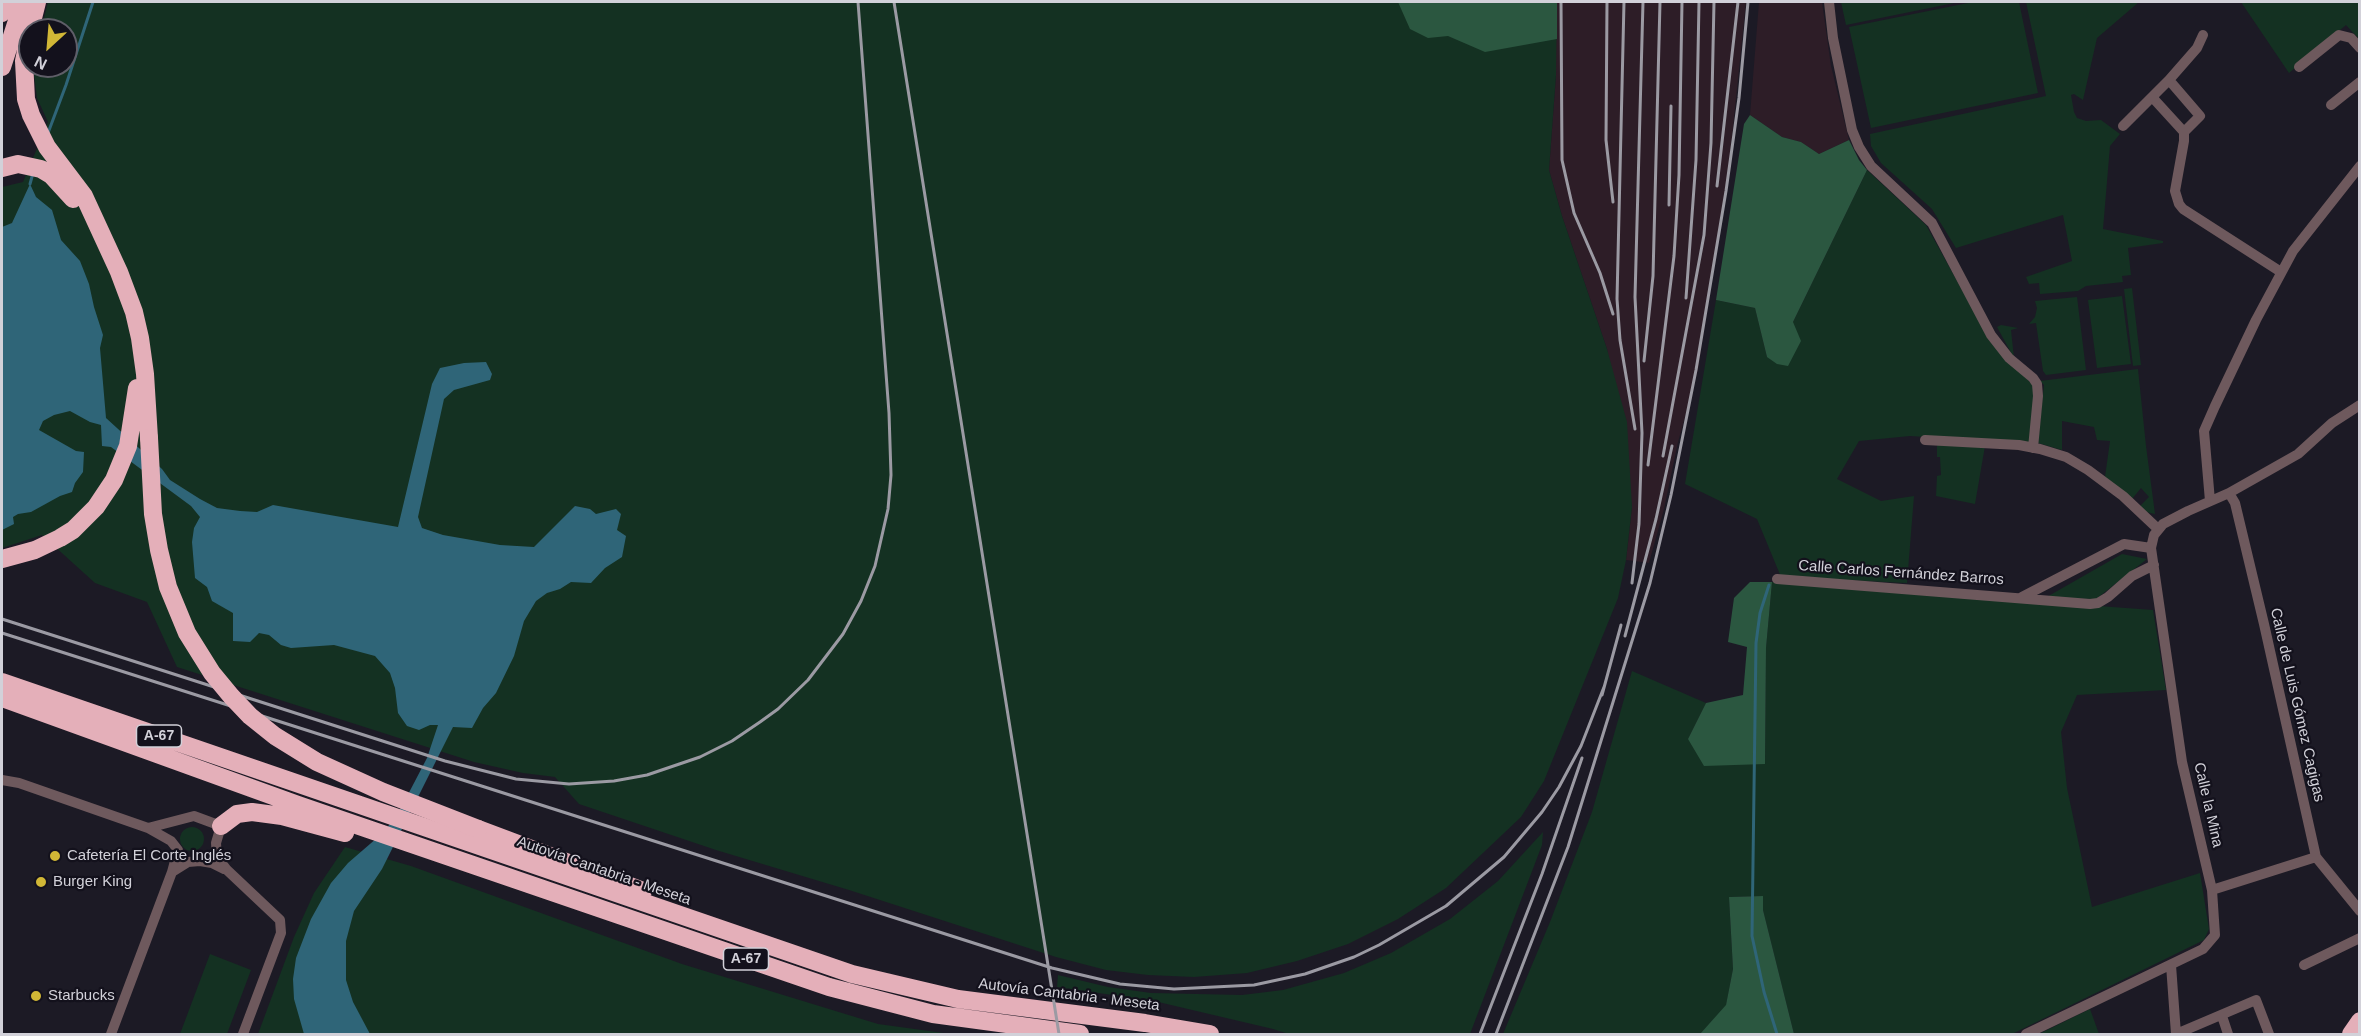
<!DOCTYPE html>
<html>
<head>
<meta charset="utf-8">
<style>
	body { margin:0 }
	#map { position:relative; width:2361px; height:1036px; overflow:hidden; background:#1c1a25; font-family:Arial,sans-serif }
	canvas { display:block }
	.frame { position:absolute; inset:0; border:3px solid #d2d1d9; pointer-events:none }
	.north { position:absolute; left:18px; top:18px; width:60px; height:60px; box-sizing:border-box; background:#13111c; border:2px solid #5f5e68; border-radius:50%; rotate:206deg; font-size:16px; font-weight:700; line-height:24px; text-align:center; color:#d2d1d9 }
	.north::after { content:''; display:block; margin:auto; width:21px; height:27px; background:#d1b736; clip-path:polygon(50% 0,100% 100%,50% 72%,0 100%) }
</style>
</head>
<body>
<div id="map">
<canvas width="2361" height="1036"></canvas>
<div class="frame"></div>
<div class="north">N</div>
</div>
<script>
const g = document.querySelector('canvas').getContext('2d');
g.lineJoin = 'round';
function fillPath(path, color) {
  g.fillStyle = color;
  g.fill(path, 'evenodd');
}
function poly(rows) {
  const path = new Path2D();
  for (const r of rows) {
    if (r.length === 3) {
      path.moveTo(r[0] + r[2], r[1]);
      path.arc(r[0], r[1], r[2], 0, 2 * Math.PI);
      continue;
    }
    path.moveTo(r[0], r[1]);
    for (let i = 2; i < r.length; i += 2) path.lineTo(r[i], r[i + 1]);
  }
  return path;
}
function trace(path, color, width, dash) {
  g.strokeStyle = color;
  g.lineWidth = width;
  g.lineCap = dash ? 'butt' : 'round';
  g.setLineDash(dash || []);
  g.stroke(path);
}
function drawText(font, color, halo, rows, align = 'center') {
  g.font = font + ' Arial,sans-serif';
  g.lineWidth = 4.5;
  g.setLineDash([]);
  g.textBaseline = 'middle';
  g.strokeStyle = halo;
  g.fillStyle = color;
  for (const [text, x, y, turn = 0] of rows) {
    g.save();
    g.translate(x, y);
    g.rotate((+turn || 0) * Math.PI / 180);
    g.textAlign = isNaN(turn) ? turn : align;
    if (halo) g.strokeText(text, 0, 0);
    g.fillText(text, 0, 0);
    g.restore();
  }
}
fillPath(poly([
	[1556,2,1746,2,1729,166,1698,370,1678,442,1664,509,1649,563,1626,560,1632,507,1607,349,1562,216,1549,170,1556,75],
	[1759,2,1822,2,1831,66,1849,140,1819,154,1801,142,1782,137,1750,115]
]), '#2d1d27');
fillPath(poly([
	[48,2,1557,2,1556,75,1549,170,1562,216,1607,349,1627,422,1632,507,1626,560,1618,598,1544,781,1521,817,1446,888,1398,919,1348,944,1297,961,1247,973,1194,977,1148,975,1106,970,1056,957,849,890,716,850,579,804,555,777,523,773,474,762,177,667,147,602,95,583,42,535,2,548,2,187,23,182,48,122,37,98,33,66,66,66,66,30,41,30],
	[1841,2,1959,2,1846,25],
	[1973,2,2019,2,2038,93,1871,128,1849,27],
	[2026,2,2139,2,2097,38,2083,100,2074,94,2071,95,2074,112,2077,118,2086,121,2101,120,2120,134,2110,146,2103,229,2163,241,2163,243,2128,248,2131,275,2122,276,2123,282,2086,286,2078,291,2040,294,2039,283,2029,284,2026,277,2072,261,2063,215,1956,248,1932,209,1881,163,1871,146,1870,134,2046,96],
	[2241,2,2359,2,2359,39,2346,25,2289,73],
	[1867,170,1926,225,1992,344,2033,385,2035,402,2031,441,2026,443,1910,436,1859,441,1837,479,1881,501,1914,496,1907,583,1781,577,1757,519,1685,484,1716,300,1755,308,1767,357,1793,322],
	[2132,288,2141,365,2133,366,2124,289],
	[2122,296,2131,364,2097,368,2088,300],
	[2077,297,2086,370,2046,375,2043,371,2036,323,2029,324,2035,317,2037,308,2035,301],
	[2001,325,2018,328,2011,330,2014,358,1997,327],
	[2138,369,2146,446,2155,514,2146,512,2140,506,2149,497,2141,488,2132,499,2105,477,2110,441,2097,440,2094,427,2062,421,2062,450,2038,443,2044,385,2040,381],
	[1937,443,1985,446,1975,504,1936,496,1937,476,1941,475,1940,457,1937,457],
	[2122,554,2147,559,2096,599,2045,598],
	[1772,582,2153,610,2166,690,2077,695,2061,732,2067,788,2092,907,2200,873,2209,929,2204,940,2012,1034,1794,1034,1763,910,1763,896,1729,897,1733,969,1726,1006,1700,1034,1503,1034,1550,922,1592,812,1632,671,1706,703,1688,739,1765,764,1766,648],
	[192,839,12],
	[1543,832,1542,845,1470,1034,1289,1034,1273,1029,1154,1001,1057,987,1058,975,1108,987,1151,993,1242,995,1283,990,1344,973,1391,953,1450,919,1498,881],
	[345,847,411,866,682,964,878,1024,951,1034,258,1034,294,937,314,893],
	[210,954,251,970,227,1034,180,1034],
	[2090,1009,2099,1034,2039,1034]
]), '#143122');
fillPath(poly([
	[1398,2,1557,2,1557,39,1485,52,1448,36,1428,38,1410,29],
	[1750,115,1782,137,1801,142,1819,154,1849,140,1859,160,1867,170,1793,322,1801,341,1788,366,1777,364,1767,357,1755,308,1716,300,1744,124],
	[1750,582,1772,582,1766,648,1765,764,1704,766,1688,739,1706,703,1743,695,1747,647,1728,642,1734,598],
	[1763,896,1763,910,1794,1034,1700,1034,1726,1005,1733,969,1729,897]
]), '#2b5740');
fillPath(poly([
	[30,184,36,197,52,210,61,240,80,261,89,284,94,307,103,335,100,348,106,418,162,469,170,480,200,499,217,508,240,511,257,512,273,505,398,527,432,384,440,368,464,363,486,362,492,374,490,380,454,390,444,399,418,517,422,528,443,535,500,545,534,547,575,506,590,509,596,514,616,509,621,514,617,530,626,536,622,557,605,568,591,583,571,582,560,589,547,593,536,601,524,621,514,656,496,693,483,708,472,728,453,727,382,869,354,911,346,941,346,980,353,1002,370,1034,304,1034,294,999,293,979,296,958,311,919,331,883,348,863,385,831,402,806,427,758,438,725,430,725,419,730,407,726,398,713,395,688,390,673,375,656,334,645,291,648,281,645,269,635,259,633,250,642,233,641,233,613,212,601,207,587,195,578,192,542,194,528,200,517,191,506,111,447,102,446,101,425,90,422,70,411,54,415,43,421,39,430,76,451,84,452,83,472,75,483,72,492,60,496,31,512,18,514,13,517,14,524,2,530,2,227,12,223]
]), '#2f6578');
trace(poly([
	[48,133,66,85,93,2],
	[30,184,33,173],
	[1769,585,1760,613,1756,643,1752,936,1764,992,1777,1034]
]), '#2f6578', 3);
trace(poly([
	[1829,2,1833,38,1852,130,1859,147,1871,166,1932,223,1991,335,2009,358,2033,378,2037,384,2038,396,2033,448],
	[2299,67,2339,35,2351,38,2360,48],
	[2169,80,2197,48,2203,35],
	[2331,105,2360,82],
	[2123,126,2152,97],
	[2184,132,2152,97,2169,80,2200,116,2184,132,2184,141,2175,191,2179,204,2183,209,2281,272],
	[1925,440,2019,445,2040,449,2066,457,2088,470,2123,496,2158,529],
	[2229,493,2235,503,2264,624,2316,857,2360,911],
	[2210,501,2204,431,2215,406,2256,320,2293,251,2360,166],
	[1777,579,2090,604,2098,603,2108,597,2132,576,2154,565],
	[2022,597,2124,544,2151,548],
	[2,780,19,783,148,828,171,841,178,850,172,872,111,1034],
	[148,828,194,816,221,826,216,843,217,857,227,870,280,920,281,933,243,1034],
	[172,872,188,862,200,861,212,863,224,869],
	[2212,890,2316,857],
	[2171,965,2176,1034,2256,1000,2269,1034],
	[2304,965,2360,938],
	[2222,1016,2228,1034],
	[2026,1034,2203,949,2215,935,2212,890,2182,762,2151,548,2154,535,2163,524,2188,511,2229,493,2298,454,2332,423,2360,405]
]), '#6e595d', 10);
trace(poly([
	[2,13,5,2],
	[30,30,37,2],
	[30,31,24,61,26,99,31,115,47,147,84,196,119,272,134,312,140,338,145,374,149,438],
	[2,67,23,2],
	[2,168,18,164,41,169,51,175,73,199],
	[2,559,35,550,60,538,73,530,96,507,114,480,128,446,137,388],
	[2,682,852,974,958,999,1145,1023,1210,1034],
	[2,698,298,805,829,987,933,1014,1080,1034],
	[221,826,237,814,252,812,282,816,345,833],
	[478,829,643,891],
	[2351,1034,2360,1021]
]), '#e4afb9', 18);
trace(poly([
	[894,2,1059,1034],
	[1561,2,1562,160,1574,213,1600,273,1613,314],
	[1607,2,1606,140,1613,202],
	[1624,2,1617,299,1620,340,1635,429],
	[1717,186,1738,2],
	[1669,205,1671,106],
	[1686,298,1696,160,1699,2],
	[1644,361,1653,276,1660,2],
	[1663,456,1704,235,1711,143,1714,2],
	[1648,465,1674,256,1679,175,1682,2],
	[1632,583,1639,524,1642,433,1635,297,1643,2],
	[2,619,445,761,516,779,569,784,614,781,647,775,700,757,732,741,760,722,778,709,808,680,843,634,861,601,875,566,888,509,891,475,889,413,858,2],
	[2,633,1052,968,1120,984,1174,989,1254,985,1305,974,1354,957,1379,945,1446,906,1504,857,1542,812,1559,787,1581,746,1604,687],
	[1625,636,1656,519,1672,446],
	[1602,695,1621,625],
	[1480,1034,1542,874,1582,758],
	[1496,1034,1568,847,1650,583,1671,495,1696,370,1726,191,1739,98,1748,2]
]), '#9b9aa3', 3);
trace(poly([
	[149,438,153,514,159,550,168,587,187,633,212,673,231,696,250,716,275,736,317,762,383,792,478,829]
]), '#e4afb9', 18);
for (const [x, y, r, color] of [
	[55,856,6,"#d1b736"],
	[41,882,6,"#d1b736"],
	[36,996,6,"#d1b736"]
]) {
  const dot = new Path2D();
  dot.arc(x, y, r, 0, 2 * Math.PI);
  g.fillStyle = color;
  g.fill(dot);
  trace(dot, '#13111c', 2);
}
for (const [x, y, w] of [
	[159,736,45],
	[746,959,45]
]) {
  const box = new Path2D();
  box.roundRect(x - w / 2, y - 11, w, 22, 4.5);
  g.fillStyle = '#13111c';
  g.fill(box);
  trace(box, '#d2d1d9', 1.5);
}
drawText('bold 14px', '#d2d1d9', null, [
	["A-67",159,736],
	["A-67",746,959]
]);
drawText('15px', '#d2d1d9', '#13111c', [
	["Calle Carlos Fernández Barros",1901,573,4],
	["Calle de Luis Gómez Cagigas",2297,705,77],
	["Calle la Mina",2208,805,77],
	["Autovía Cantabria - Meseta",604,871,19],
	["Autovía Cantabria - Meseta",1069,995,7]
]);
drawText('15px', '#d2d1d9', '#13111c', [
	["Cafetería El Corte Inglés",67,856],
	["Burger King",53,882],
	["Starbucks",48,996]
], 'left');
</script>
</body>
</html>
